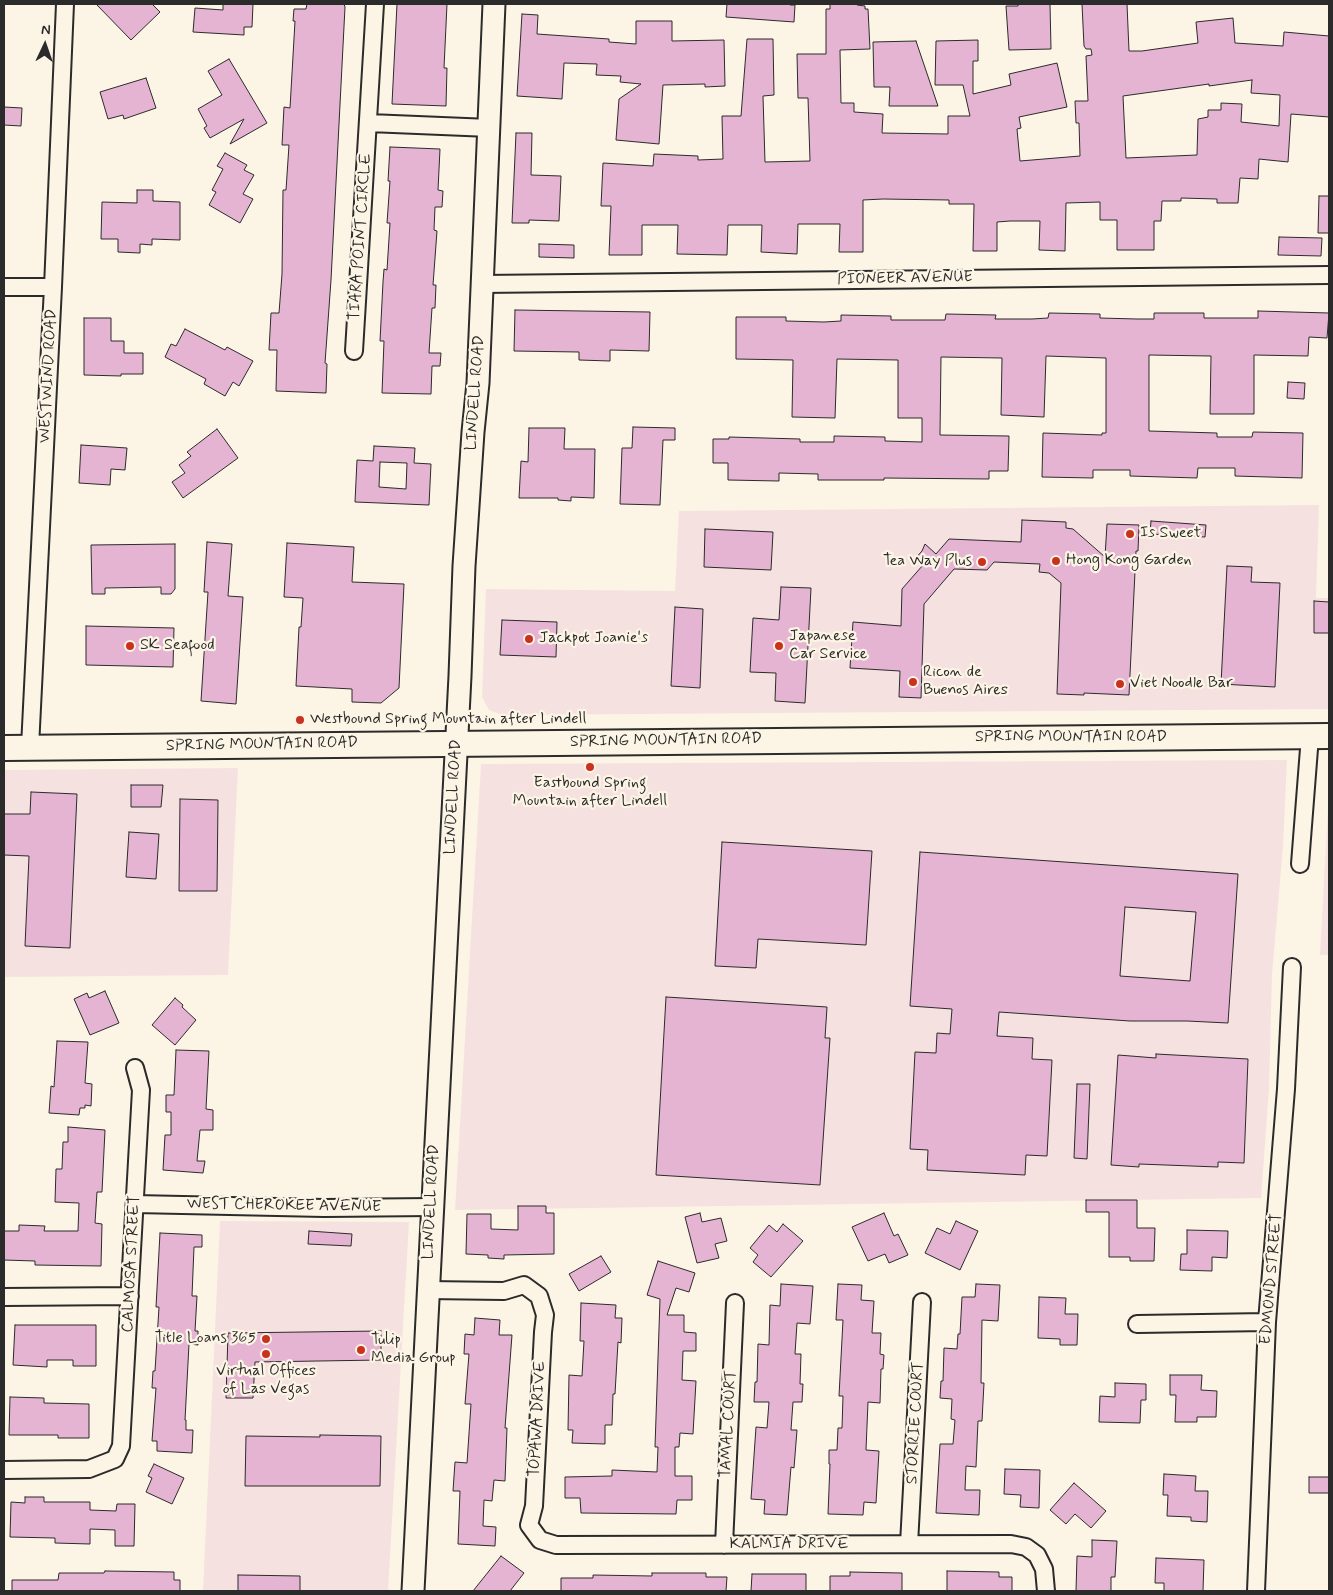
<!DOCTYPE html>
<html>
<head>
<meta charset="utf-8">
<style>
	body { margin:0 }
	#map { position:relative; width:1333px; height:1595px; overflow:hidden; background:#fcf5e5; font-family:Mynerve,sans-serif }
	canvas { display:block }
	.frame { position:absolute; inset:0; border:5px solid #2b2b2b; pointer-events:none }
	.north { position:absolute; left:20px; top:20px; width:50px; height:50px; -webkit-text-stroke:4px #fcf5e5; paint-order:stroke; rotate:3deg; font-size:14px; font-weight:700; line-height:20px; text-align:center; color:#2b2b2b }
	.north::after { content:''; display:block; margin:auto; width:18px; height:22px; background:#2b2b2b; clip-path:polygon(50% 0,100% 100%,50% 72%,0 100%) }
</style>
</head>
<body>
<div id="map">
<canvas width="1333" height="1595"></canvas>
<div class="frame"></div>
<div class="north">N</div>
</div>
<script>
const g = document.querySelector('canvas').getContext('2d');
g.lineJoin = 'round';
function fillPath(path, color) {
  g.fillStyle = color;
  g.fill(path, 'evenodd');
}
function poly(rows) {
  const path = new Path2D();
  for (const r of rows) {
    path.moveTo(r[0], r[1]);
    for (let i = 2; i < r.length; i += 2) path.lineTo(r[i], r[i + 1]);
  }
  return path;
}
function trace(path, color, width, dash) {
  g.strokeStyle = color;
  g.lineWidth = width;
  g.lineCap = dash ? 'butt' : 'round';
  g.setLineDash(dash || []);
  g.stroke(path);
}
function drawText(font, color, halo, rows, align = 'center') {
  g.font = font + ' Mynerve,sans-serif';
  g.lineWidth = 4.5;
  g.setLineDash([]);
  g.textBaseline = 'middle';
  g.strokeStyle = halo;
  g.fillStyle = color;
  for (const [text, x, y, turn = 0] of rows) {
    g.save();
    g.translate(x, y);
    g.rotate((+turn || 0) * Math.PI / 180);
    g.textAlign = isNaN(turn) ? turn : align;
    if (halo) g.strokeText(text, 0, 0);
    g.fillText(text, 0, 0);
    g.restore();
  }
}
fillPath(poly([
	[1319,505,1316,598,1329,598,1329,709,502,715,489,710,482,697,486,589,675,591,679,511],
	[1287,760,1283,846,1272,975,1269,1090,1261,1198,455,1210,481,764],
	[238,768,228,975,4,977,4,770],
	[1329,789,1329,955,1320,955],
	[220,1221,409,1222,388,1591,203,1591]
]), '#f5e2e0');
const building = poly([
	[96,4,152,4,160,12,131,40,96,4],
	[223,4,253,4,252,27,244,27,244,35,193,32,195,8,223,10,223,4],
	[307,4,344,4,345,7,331,280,325,363,327,364,326,393,276,391,277,350,269,350,271,313,279,313,282,274,283,190,286,190,289,145,282,145,284,107,290,108,295,21,293,21,294,9,306,9,307,4],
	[397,4,447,4,444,68,447,68,446,106,392,104,397,4],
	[727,4,790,4,790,5,795,5,794,22,726,17,727,4],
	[830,4,857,4,857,5,865,6,865,9,868,9,870,49,840,50,841,103,854,103,854,112,883,114,882,133,948,134,948,116,970,116,963,85,935,85,936,41,978,40,978,61,973,61,973,94,1011,85,1009,74,1057,63,1067,107,1019,117,1021,128,1017,129,1020,161,1080,156,1079,123,1076,123,1075,101,1088,101,1086,56,1092,55,1091,49,1086,49,1084,46,1082,4,1127,4,1129,51,1142,51,1198,43,1196,22,1233,18,1235,43,1283,46,1284,32,1329,36,1329,117,1291,114,1288,162,1259,159,1258,179,1240,178,1238,203,1217,203,1217,199,1181,198,1181,201,1162,201,1161,221,1154,221,1154,250,1117,250,1117,220,1100,220,1100,202,1066,203,1065,251,1039,250,1040,221,1010,221,997,222,997,251,973,251,974,204,949,204,949,200,883,199,863,200,863,252,839,252,840,224,798,224,797,254,761,252,762,225,728,225,727,255,677,254,678,225,642,225,642,255,609,255,611,206,601,206,603,163,653,166,654,154,698,156,698,160,723,159,722,116,741,116,747,39,773,39,774,95,763,96,765,162,810,161,808,98,798,98,797,54,826,54,826,9,830,9,830,4],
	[1252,80,1251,93,1280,95,1279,126,1241,122,1242,104,1221,103,1221,110,1208,110,1208,117,1198,119,1197,155,1126,158,1123,96,1209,84,1209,86,1252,80],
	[1018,4,1050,4,1051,49,1009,50,1006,6,1018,6,1018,4],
	[522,14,538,15,537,34,609,39,609,42,636,44,636,21,672,21,672,41,724,40,725,86,705,87,705,84,663,85,659,144,616,140,619,99,641,84,620,82,621,76,596,75,597,64,564,63,562,99,517,96,522,14],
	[916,41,938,106,889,106,890,87,874,87,873,42,916,41],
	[229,59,267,123,230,144,244,119,210,138,204,128,207,126,198,109,222,95,208,71,229,59],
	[146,78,156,108,124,119,123,115,108,119,100,92,146,78],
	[4,107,22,108,21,126,4,125,4,107],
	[516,133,532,133,531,175,561,176,559,221,529,220,529,223,512,223,516,133],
	[390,147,440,149,438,190,443,191,442,207,435,207,434,230,437,231,433,285,436,285,435,308,432,308,429,353,441,353,440,366,432,366,431,394,382,393,384,341,380,341,383,282,384,269,387,270,390,223,387,223,390,181,388,181,390,147],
	[225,153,247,165,244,170,254,175,243,194,253,199,240,223,209,205,216,192,212,190,223,169,217,166,225,153],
	[137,190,153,190,153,201,180,202,180,240,152,239,152,245,140,244,140,253,118,252,118,239,101,239,102,202,137,203,137,190],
	[1319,196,1329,196,1329,233,1318,233,1319,196],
	[1279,237,1322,238,1321,256,1278,255,1279,237],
	[539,244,574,245,574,258,539,257,539,244],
	[515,310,650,312,649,351,610,350,610,361,579,360,579,352,514,351,515,310],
	[1258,311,1329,313,1327,338,1309,337,1308,356,1254,355,1254,414,1210,414,1211,356,1149,355,1149,431,1217,433,1217,437,1252,437,1253,432,1303,433,1302,478,1235,476,1235,468,1198,468,1197,478,1130,476,1130,470,1093,470,1093,478,1042,477,1043,433,1102,435,1102,433,1106,433,1106,358,1046,356,1044,417,1001,415,1002,358,941,357,940,435,1009,436,1008,471,989,471,989,479,884,478,884,480,818,480,818,474,779,473,779,481,728,480,728,463,713,463,713,439,729,439,729,437,800,439,800,442,834,442,834,436,885,437,885,441,922,442,922,418,898,418,898,360,837,359,835,418,792,417,793,360,736,359,736,317,786,317,786,321,824,322,841,321,841,315,891,316,891,320,945,320,946,314,996,315,995,319,1032,319,1048,318,1049,313,1100,314,1100,318,1137,319,1154,319,1154,313,1204,313,1204,318,1258,318,1258,311],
	[84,318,111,318,111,341,124,341,124,353,143,353,143,374,121,374,121,376,84,375,84,318],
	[185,329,225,350,227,347,253,361,239,386,233,382,225,396,204,384,206,379,165,357,171,344,176,346,185,329],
	[1288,382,1305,383,1304,399,1287,398,1288,382],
	[633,427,675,428,675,440,663,440,660,505,620,504,622,448,632,448,633,427],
	[529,428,565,428,564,449,595,449,594,498,571,497,571,501,558,500,558,498,519,498,521,461,528,462,529,428],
	[217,429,238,458,183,498,172,482,185,473,179,465,191,456,187,452,217,429],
	[81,445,127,448,125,470,111,469,110,485,79,483,81,445],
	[374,446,415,448,414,463,431,464,429,505,355,502,357,460,373,461,374,446],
	[380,462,407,463,406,489,379,487,380,462],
	[1022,520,1066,522,1066,528,1073,529,1105,557,1107,524,1139,525,1138,551,1136,551,1129,695,1084,693,1084,695,1057,694,1061,583,1049,573,1039,572,1040,564,994,562,987,570,954,569,924,604,921,698,899,697,900,671,850,668,853,622,901,626,902,589,923,565,913,561,922,551,925,544,936,554,949,539,1021,542,1022,520],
	[1151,521,1206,525,1205,537,1150,534,1151,521],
	[705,529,773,532,771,570,704,567,705,529],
	[207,542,232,544,228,596,243,597,236,704,201,701,208,592,204,592,207,542],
	[287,543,354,547,352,582,404,584,399,688,381,703,352,702,352,689,296,686,299,627,301,627,303,598,284,597,287,543],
	[175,544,175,589,171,594,161,594,161,587,105,588,105,594,92,594,91,545,175,544],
	[1227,566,1252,567,1251,582,1280,583,1275,687,1221,684,1227,566],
	[781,587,811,588,805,703,775,701,776,673,750,672,753,618,779,620,781,587],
	[1314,601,1329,602,1329,633,1314,633,1314,601],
	[675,607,703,609,700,688,671,686,675,607],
	[502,620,557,622,556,657,500,655,502,620],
	[86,626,174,628,173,667,86,665,86,626],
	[131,785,163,785,161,807,131,807,131,785],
	[31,792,77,794,70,948,25,946,29,856,4,855,4,814,30,814,31,792],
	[180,799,218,800,217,891,179,891,180,799],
	[129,832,159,834,156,879,126,877,129,832],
	[722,842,872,851,866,945,758,939,756,968,715,966,722,842],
	[920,852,1238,874,1228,1023,1187,1021,1130,1021,999,1012,997,1036,1033,1038,1032,1059,1052,1060,1047,1156,1026,1155,1025,1175,927,1170,928,1150,910,1149,915,1052,936,1053,937,1033,950,1034,952,1009,910,1006,920,852],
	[1125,907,1196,912,1190,981,1120,976,1125,907],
	[105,991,119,1023,90,1035,74,999,87,993,89,998,105,991],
	[666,997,827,1007,825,1038,830,1038,820,1185,656,1175,666,997],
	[175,998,183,1005,182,1007,196,1020,175,1045,152,1025,175,998],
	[57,1041,88,1042,85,1083,92,1084,91,1106,85,1105,85,1108,80,1108,79,1115,49,1113,51,1086,54,1087,57,1041],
	[176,1050,209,1051,206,1109,213,1110,213,1130,200,1130,197,1161,205,1161,203,1173,163,1170,165,1135,171,1135,171,1112,166,1112,166,1095,174,1095,176,1050],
	[1156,1054,1248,1059,1244,1163,1218,1162,1218,1167,1139,1164,1139,1167,1111,1165,1118,1055,1156,1058,1156,1054],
	[1077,1084,1090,1084,1087,1159,1074,1158,1077,1084],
	[68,1127,105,1130,102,1192,97,1192,95,1223,102,1224,101,1266,35,1265,35,1261,4,1260,4,1231,19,1231,19,1225,45,1226,44,1231,78,1231,79,1203,55,1202,56,1169,62,1169,63,1142,68,1142,68,1127],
	[1086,1200,1137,1200,1137,1228,1155,1228,1154,1261,1130,1261,1130,1257,1109,1257,1109,1212,1086,1212,1086,1200],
	[518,1206,546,1206,546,1213,554,1213,554,1254,504,1255,504,1259,488,1258,488,1255,466,1254,467,1214,491,1214,491,1229,518,1230,518,1206],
	[700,1213,702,1222,721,1218,727,1241,715,1244,719,1258,697,1263,685,1217,700,1213],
	[884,1213,894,1236,898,1234,908,1255,889,1263,885,1254,868,1261,852,1227,884,1213],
	[956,1221,978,1231,960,1270,925,1253,937,1228,950,1234,956,1221],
	[783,1224,803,1241,771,1277,753,1262,758,1255,750,1248,769,1225,777,1232,783,1224],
	[1187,1230,1228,1231,1227,1258,1212,1257,1212,1271,1180,1270,1181,1254,1187,1254,1187,1230],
	[309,1231,352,1234,351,1246,308,1244,309,1231],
	[160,1233,202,1235,202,1247,194,1247,192,1296,197,1296,195,1331,198,1331,198,1345,189,1344,185,1420,186,1420,186,1430,193,1430,192,1453,157,1451,157,1441,152,1441,156,1388,152,1388,153,1371,155,1371,159,1307,156,1307,160,1233],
	[601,1256,611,1272,579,1291,569,1274,601,1256],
	[658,1261,695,1273,689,1292,676,1288,667,1315,684,1315,684,1332,696,1333,696,1351,683,1351,682,1380,696,1381,693,1434,680,1433,679,1447,675,1447,675,1476,692,1476,692,1500,677,1500,676,1514,581,1513,580,1498,565,1498,565,1477,612,1476,612,1470,657,1472,658,1447,655,1447,660,1299,647,1295,658,1261],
	[781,1284,813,1286,810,1324,797,1323,795,1354,801,1354,800,1384,803,1384,802,1402,793,1402,791,1430,797,1430,794,1468,791,1467,787,1515,764,1514,765,1500,751,1499,756,1427,767,1428,769,1402,754,1402,755,1382,757,1382,758,1344,769,1345,770,1305,780,1306,781,1284],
	[838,1284,862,1285,861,1300,874,1301,872,1333,881,1333,880,1354,884,1355,883,1369,881,1369,880,1403,868,1402,866,1450,879,1451,876,1503,864,1502,863,1515,828,1514,830,1464,829,1464,829,1450,837,1450,838,1428,842,1428,843,1396,839,1396,843,1320,836,1320,838,1284],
	[976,1284,1000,1285,998,1321,982,1320,981,1383,984,1383,982,1421,978,1421,976,1467,966,1466,965,1490,980,1490,979,1515,936,1513,940,1444,953,1444,955,1420,951,1419,952,1399,940,1398,941,1381,943,1381,944,1348,957,1349,958,1334,960,1334,962,1297,975,1297,976,1284],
	[1039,1297,1066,1298,1065,1314,1078,1314,1077,1345,1060,1345,1060,1339,1038,1338,1039,1297],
	[581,1303,616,1305,615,1318,622,1318,621,1343,618,1342,615,1394,613,1394,612,1425,605,1425,605,1444,572,1443,573,1430,568,1430,569,1375,582,1376,584,1341,580,1341,581,1303],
	[475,1318,500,1320,499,1335,512,1335,505,1428,507,1428,505,1481,494,1480,492,1501,484,1500,483,1526,496,1527,495,1546,458,1544,460,1491,453,1491,455,1462,467,1463,471,1404,465,1404,469,1354,464,1354,465,1334,474,1335,475,1318],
	[15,1325,96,1325,96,1366,73,1366,73,1360,47,1360,47,1367,13,1365,15,1325],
	[381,1331,381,1360,255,1362,253,1398,226,1398,228,1333,381,1331],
	[1170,1375,1202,1375,1201,1390,1217,1391,1216,1417,1197,1417,1197,1422,1175,1422,1176,1395,1170,1395,1170,1375],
	[1115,1383,1146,1384,1146,1400,1141,1400,1140,1423,1099,1422,1100,1396,1115,1397,1115,1383],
	[10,1397,44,1398,44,1403,89,1404,89,1438,58,1438,58,1435,9,1435,10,1397],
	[320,1435,381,1436,380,1486,245,1486,246,1436,320,1437,320,1435],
	[154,1464,184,1478,172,1504,146,1492,152,1478,148,1476,154,1464],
	[1005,1469,1040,1470,1039,1508,1020,1507,1021,1495,1004,1494,1005,1469],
	[1164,1474,1196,1476,1195,1491,1208,1491,1207,1522,1191,1521,1191,1517,1167,1516,1168,1495,1163,1495,1164,1474],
	[1309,1477,1329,1477,1329,1493,1309,1493,1309,1477],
	[1074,1483,1106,1511,1091,1528,1075,1514,1066,1524,1050,1510,1074,1483],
	[25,1497,44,1497,44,1502,90,1502,90,1510,116,1511,117,1504,135,1504,134,1546,115,1546,115,1530,90,1529,90,1544,55,1543,55,1538,10,1537,11,1502,25,1503,25,1497],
	[1092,1540,1117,1541,1115,1577,1111,1577,1111,1591,1076,1591,1077,1556,1092,1557,1092,1540],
	[501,1556,524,1573,510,1591,473,1591,501,1556],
	[1156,1558,1204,1560,1203,1591,1164,1591,1164,1583,1155,1583,1156,1558],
	[105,1571,174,1572,174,1580,180,1580,180,1591,12,1591,12,1580,58,1580,59,1573,104,1573,105,1571],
	[947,1571,999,1572,999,1577,1012,1577,1012,1591,947,1591,947,1571],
	[850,1572,902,1573,902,1591,830,1591,830,1576,850,1576,850,1572],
	[652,1573,706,1573,706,1577,727,1577,726,1591,561,1591,561,1578,593,1578,593,1575,652,1576,652,1573],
	[752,1574,806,1574,806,1591,751,1591,752,1574],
	[238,1575,300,1576,300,1591,238,1591,238,1575]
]);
fillPath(building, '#e6b4d3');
trace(building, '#2b2b2b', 1);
const minor = poly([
	[369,123,490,128],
	[481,284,1329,275],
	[4,287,53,287],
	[354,351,375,4],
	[30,747,53,287,65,4],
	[1300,864,1310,736],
	[135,1204,324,1208,432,1207],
	[427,1290,504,1291,524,1285,539,1296,545,1315,543,1332,534,1506,529,1525,540,1540,556,1545,1011,1544,1026,1547,1037,1555,1044,1569,1046,1591],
	[4,1297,130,1296],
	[1137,1324,1267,1322],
	[4,1470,89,1469,115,1459,121,1446,141,1090,135,1068],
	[909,1544,922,1302],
	[724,1545,735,1303],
	[1256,1591,1267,1322,1286,1089,1292,967]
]);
const tertiary = poly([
	[413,1591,460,676,464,566,473,432,478,383,494,4]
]);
const secondary = poly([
	[4,748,1329,736]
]);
trace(minor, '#2b2b2b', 20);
trace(tertiary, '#2b2b2b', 25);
trace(secondary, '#2b2b2b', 28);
trace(minor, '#fcf5e5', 16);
trace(tertiary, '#fcf5e5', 21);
trace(secondary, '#fcf5e5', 24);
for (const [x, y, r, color] of [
	[1130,534,5,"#c8321e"],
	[1056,561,5,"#c8321e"],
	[982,562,5,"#c8321e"],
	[529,639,5,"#c8321e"],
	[130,646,5,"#c8321e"],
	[779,646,5,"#c8321e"],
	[913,682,5,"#c8321e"],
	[1120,684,5,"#c8321e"],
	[300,720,5,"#c8321e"],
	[590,767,5,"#c8321e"],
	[266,1339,5,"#c8321e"],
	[361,1350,5,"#c8321e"],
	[266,1354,5,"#c8321e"]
]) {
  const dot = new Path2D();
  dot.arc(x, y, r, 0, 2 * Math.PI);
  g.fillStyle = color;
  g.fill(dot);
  trace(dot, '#fcf5e5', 2);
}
drawText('16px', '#2b2b2b', '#fcf5e5', [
	["TIARA POINT CIRCLE",361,237,-86],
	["PIONEER AVENUE",905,279,-1],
	["WESTWIND ROAD",49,376,-87],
	["LINDELL ROAD",476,393,-86],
	["SPRING MOUNTAIN ROAD",1071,738],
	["SPRING MOUNTAIN ROAD",666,741,-1],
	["SPRING MOUNTAIN ROAD",262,745,-1],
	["LINDELL ROAD",454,797,-87],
	["LINDELL ROAD",432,1202,-87],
	["WEST CHEROKEE AVENUE",284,1206,1],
	["CALMOSA STREET",132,1264,-87],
	["EDMOND STREET",1272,1279,-85],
	["TOPAWA DRIVE",538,1419,-87],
	["STORRIE COURT",916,1423,-87],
	["TAMAL COURT",729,1424,-87],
	["KALMIA DRIVE",789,1545]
]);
drawText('16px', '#2b2b2b', '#fcf5e5', [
	["Is Sweet",1140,534],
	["Hong Kong Garden",1066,561],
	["Tea Way Plus",972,562,"right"],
	["Japanese",789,637],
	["Car Service",789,655],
	["Jackpot Joanie's",539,639],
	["SK Seafood",140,646],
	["Ricon de",923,673],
	["Buenos Aires",923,691],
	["Viet Noodle Bar",1130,684],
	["Westbound Spring Mountain after Lindell",310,720],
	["Eastbound Spring",590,784,"center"],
	["Mountain after Lindell",590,802,"center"],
	["Title Loans 365",256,1339,"right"],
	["Tulip",371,1341],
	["Media Group",371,1359],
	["Virtual Offices",266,1372,"center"],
	["of Las Vegas",266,1390,"center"]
], 'left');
</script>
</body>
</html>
